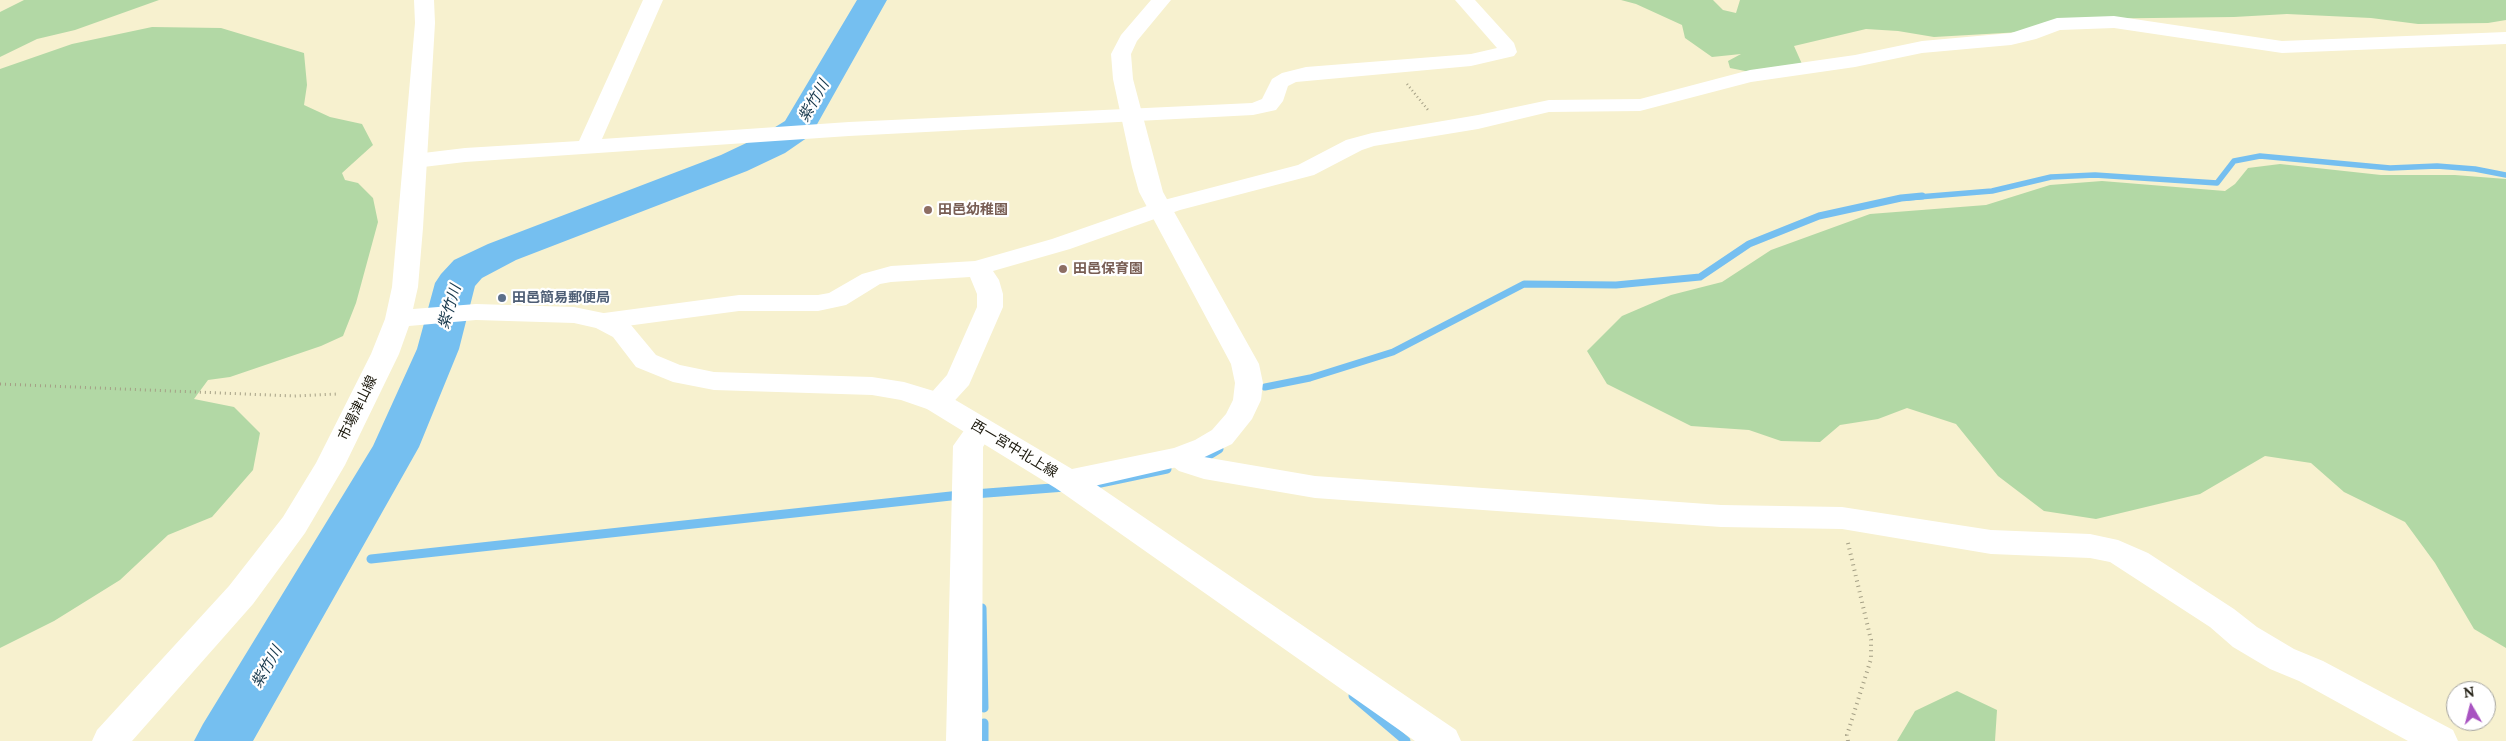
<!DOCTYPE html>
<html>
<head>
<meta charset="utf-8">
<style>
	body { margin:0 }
	#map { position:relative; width:2506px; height:741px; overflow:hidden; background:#f7f1cf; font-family:Lora,serif }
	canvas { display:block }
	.north { position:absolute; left:2446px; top:681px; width:50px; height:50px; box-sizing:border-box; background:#fff; border:1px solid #a4a39e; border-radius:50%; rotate:352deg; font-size:14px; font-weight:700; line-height:20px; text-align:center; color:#1b180c }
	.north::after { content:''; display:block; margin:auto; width:18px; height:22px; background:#a853c1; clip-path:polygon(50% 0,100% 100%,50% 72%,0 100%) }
</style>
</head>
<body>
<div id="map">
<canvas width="2506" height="741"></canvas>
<div class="north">N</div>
</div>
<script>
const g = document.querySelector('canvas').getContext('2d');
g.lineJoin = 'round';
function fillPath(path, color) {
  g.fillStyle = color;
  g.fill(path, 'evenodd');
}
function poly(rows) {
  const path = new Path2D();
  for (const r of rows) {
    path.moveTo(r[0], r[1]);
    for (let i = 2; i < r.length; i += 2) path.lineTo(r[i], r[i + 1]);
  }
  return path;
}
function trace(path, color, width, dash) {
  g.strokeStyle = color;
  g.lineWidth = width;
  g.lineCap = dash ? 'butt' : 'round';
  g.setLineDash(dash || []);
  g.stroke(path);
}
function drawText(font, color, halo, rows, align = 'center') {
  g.font = font + ' Lora,"Noto Sans JP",serif';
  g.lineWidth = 4.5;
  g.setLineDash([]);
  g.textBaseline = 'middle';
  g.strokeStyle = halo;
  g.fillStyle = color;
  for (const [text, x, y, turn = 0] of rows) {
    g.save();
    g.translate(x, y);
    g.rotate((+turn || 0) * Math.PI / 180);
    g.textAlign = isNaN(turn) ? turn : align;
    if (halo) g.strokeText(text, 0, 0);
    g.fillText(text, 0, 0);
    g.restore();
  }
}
fillPath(poly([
	[24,0,159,0,75,30,37,39,0,57,0,12],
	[1621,0,1713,0,1723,10,1736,13,1740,0,2506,0,2506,20,2488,23,2418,24,2371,18,2287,14,2234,17,2072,19,2046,22,2021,32,1934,37,1898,31,1866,29,1794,46,1802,64,1750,72,1730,68,1728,61,1741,54,1712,57,1685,38,1682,25,1636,4],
	[152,27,221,28,304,53,307,85,304,105,330,117,362,124,373,145,342,173,345,180,358,183,373,198,378,222,356,303,343,336,321,346,230,377,208,380,194,399,234,407,260,433,253,470,212,517,168,535,120,580,54,621,0,648,0,69,72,44],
	[2280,164,2381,175,2455,175,2506,179,2506,648,2474,629,2435,563,2405,522,2344,492,2311,463,2265,456,2200,494,2096,519,2044,511,1998,476,1956,424,1907,408,1878,419,1840,425,1820,442,1781,441,1749,430,1691,426,1607,384,1587,351,1622,316,1671,295,1722,282,1771,250,1870,214,1986,205,2050,185,2102,181,2225,191,2235,184,2248,168],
	[1957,691,1997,710,1995,741,1897,741,1915,711]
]), '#b2d8a5');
trace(poly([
	[1906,198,1992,191,2051,177,2095,175,2217,183,2234,161,2260,156,2390,168,2437,166,2475,169,2506,175]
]), '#75bff0', 5.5);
trace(poly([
	[1265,387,1310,378,1393,352,1524,284,1616,285,1700,277,1749,244,1819,216,1901,198,1922,196]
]), '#75bff0', 7);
trace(poly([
	[1206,457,1219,449],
	[1091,485,1167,469],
	[974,494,1065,487],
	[371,559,960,495],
	[982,608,984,708],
	[1353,696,1406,741],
	[984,723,984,741]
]), '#75bff0', 9);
fillPath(poly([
	[857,0,887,0,811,135,785,153,747,171,516,260,482,278,475,286,459,349,419,447,253,741,194,741,203,724,373,446,417,349,435,283,441,274,454,260,488,244,721,155,759,137,785,121,857,0]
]), '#75bff0');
trace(poly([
	[1407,84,1428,110]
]), '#a49f85', 2.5, [1, 3]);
trace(poly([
	[0,384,294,396,338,394]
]), '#a49f85', 3, [1, 4]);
trace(poly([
	[1848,543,1871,640,1871,659,1847,735,1848,741]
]), '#a49f85', 4, [1, 4.5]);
fillPath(poly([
	[643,0,663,0,602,139,849,122,1252,103,1262,99,1272,79,1282,73,1306,67,1471,54,1497,48,1455,0,1475,0,1514,43,1517,52,1514,56,1471,66,1296,82,1288,86,1283,101,1276,110,1253,115,849,136,465,162,415,168,407,166,404,161,407,156,415,154,465,148,579,141,643,0],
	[2114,16,2282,41,2506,32,2506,44,2282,53,2114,28,2060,30,2036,39,2011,45,1922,53,1855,67,1751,82,1640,111,1549,112,1478,129,1374,146,1362,150,1314,175,1180,210,1070,249,993,271,999,280,1003,294,1003,307,969,385,947,409,937,411,927,409,923,402,947,375,977,307,977,294,970,277,891,282,880,284,846,305,818,311,739,311,604,329,595,327,591,321,595,315,604,313,739,295,818,295,829,293,862,274,891,266,975,261,1052,239,1164,200,1298,165,1346,140,1372,133,1478,115,1549,100,1640,99,1750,70,1855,55,1922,41,2011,33,2057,18,2114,16],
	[980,419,990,422,994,429,983,447,982,741,946,741,953,446,970,422,980,419],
	[1180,447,1204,457,1315,476,1721,505,1842,507,1991,530,2090,534,2118,540,2148,553,2234,609,2257,627,2294,649,2323,661,2453,730,2458,741,2408,741,2299,681,2270,669,2233,647,2210,627,2110,562,2090,558,1991,554,1842,529,1721,527,1315,498,1204,479,1179,471,1170,464,1165,457,1170,450,1180,447],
	[1068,470,1079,473,1456,730,1461,741,1415,741,1057,489,1053,481,1057,473,1068,470]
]), '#fff');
fillPath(poly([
	[414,0,434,0,435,23,423,228,418,287,413,309,476,304,574,307,613,315,631,325,656,355,680,365,714,372,872,377,904,382,947,395,1072,469,1174,448,1195,440,1212,430,1226,414,1233,400,1235,383,1231,364,1139,192,1132,167,1113,79,1111,54,1121,35,1151,0,1171,0,1137,41,1131,54,1133,79,1163,192,1259,364,1263,383,1261,400,1252,419,1232,444,1190,464,1068,492,1057,489,927,409,901,400,872,395,714,390,673,382,636,367,613,337,596,328,574,323,476,320,409,326,399,354,345,465,305,533,253,604,132,741,92,741,97,730,229,586,283,517,316,463,371,354,385,319,392,287,415,23,414,0]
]), '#fff');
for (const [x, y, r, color] of [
	[928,210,5,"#8d6e63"],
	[1063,269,5,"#8d6e63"],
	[502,298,5,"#5c6f8a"]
]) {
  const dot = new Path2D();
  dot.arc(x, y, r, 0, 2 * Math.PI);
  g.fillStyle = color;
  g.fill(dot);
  trace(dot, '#fff', 2);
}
drawText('bold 14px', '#785e54', '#fff', [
	["田邑幼稚園",938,210],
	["田邑保育園",1073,269]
], 'left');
drawText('bold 14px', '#4e5e75', '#fff', [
	["田邑簡易郵便局",512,298]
], 'left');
drawText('14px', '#1b180c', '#fff', [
	["市場津山線",358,408,-64],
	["西一宮中北上線",1014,449,31]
]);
drawText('italic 15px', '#16374b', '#fff', [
	["紫竹川",814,101,-60],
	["紫竹川",450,307,-73],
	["紫竹川",267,667,-60]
]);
</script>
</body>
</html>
